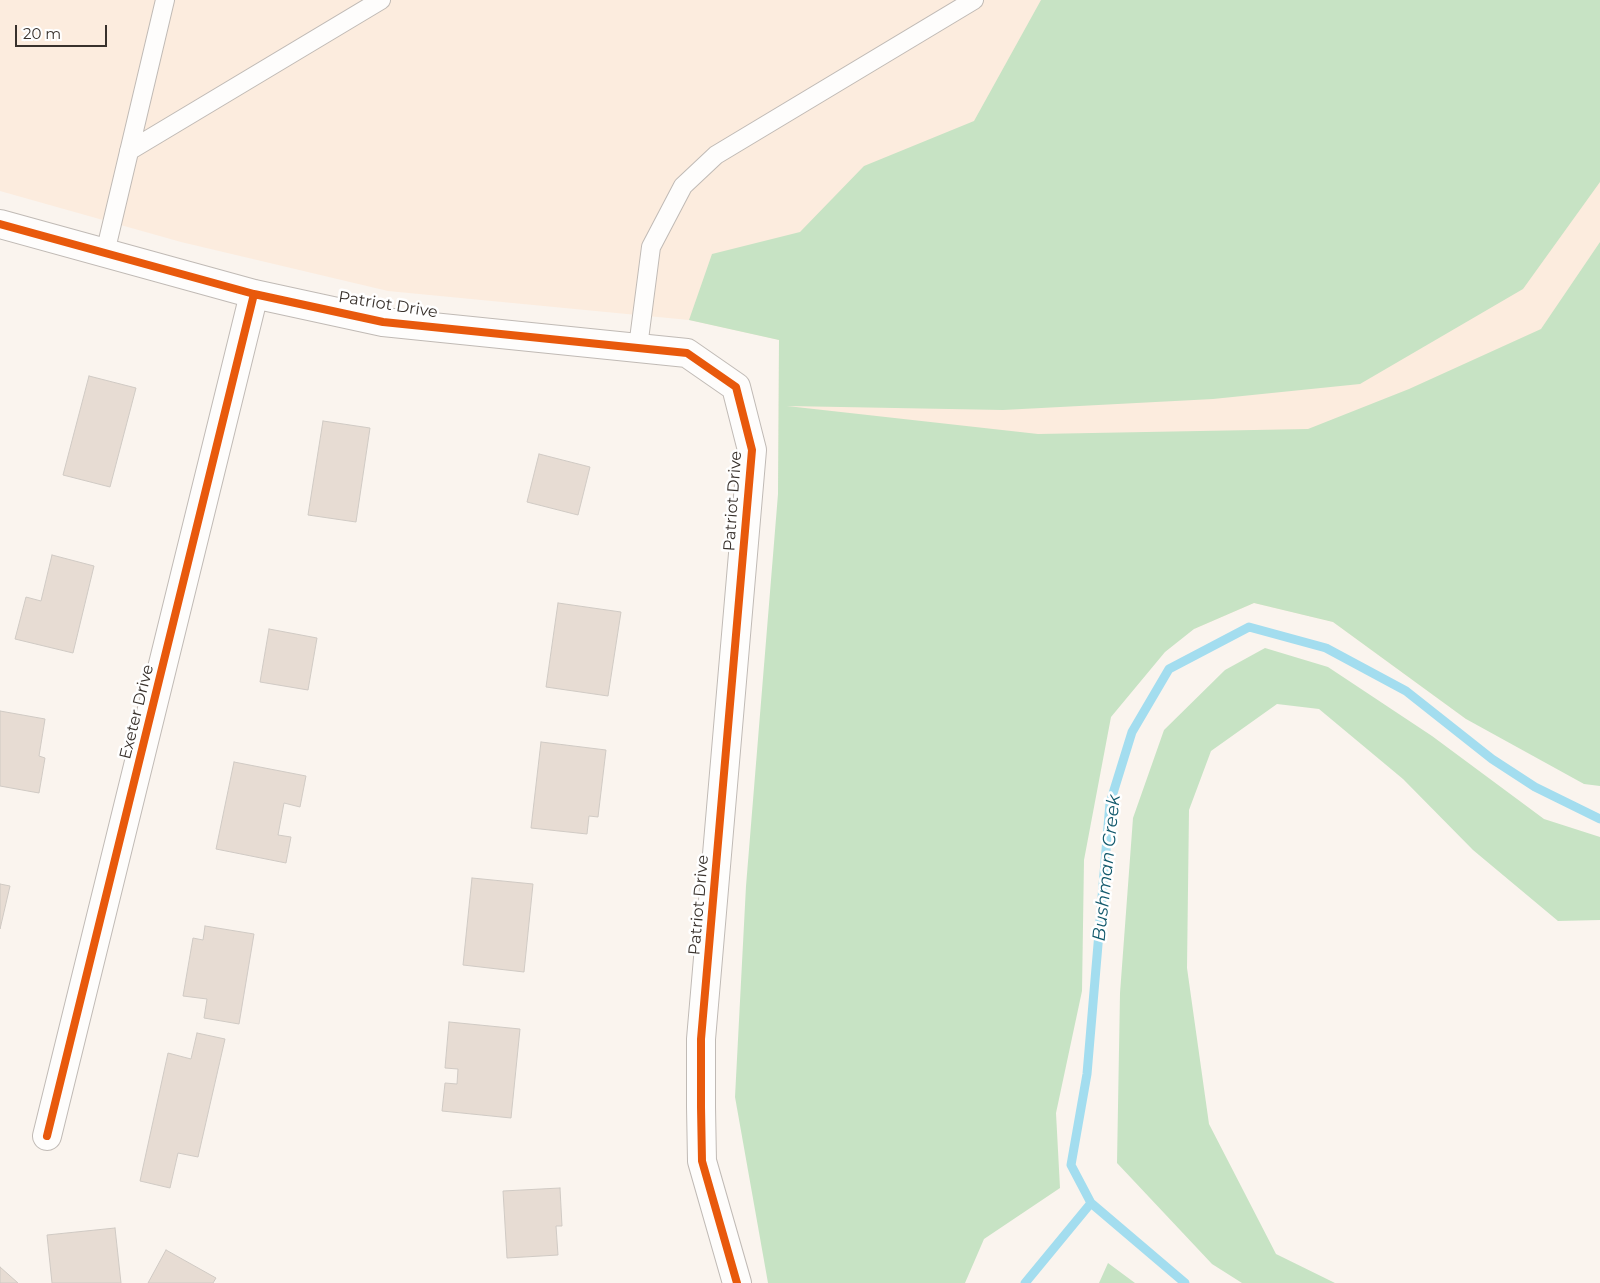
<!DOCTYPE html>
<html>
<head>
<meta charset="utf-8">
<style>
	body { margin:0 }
	#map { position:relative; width:1600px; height:1283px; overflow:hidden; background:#faf4ee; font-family:Montserrat,sans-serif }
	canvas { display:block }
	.scale { position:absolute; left:15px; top:25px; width:92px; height:22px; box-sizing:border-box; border:2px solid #38312c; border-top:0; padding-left:6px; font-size:15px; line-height:18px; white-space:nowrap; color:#38312c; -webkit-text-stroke:4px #fff; paint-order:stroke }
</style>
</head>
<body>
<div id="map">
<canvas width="1600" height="1283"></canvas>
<div class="scale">20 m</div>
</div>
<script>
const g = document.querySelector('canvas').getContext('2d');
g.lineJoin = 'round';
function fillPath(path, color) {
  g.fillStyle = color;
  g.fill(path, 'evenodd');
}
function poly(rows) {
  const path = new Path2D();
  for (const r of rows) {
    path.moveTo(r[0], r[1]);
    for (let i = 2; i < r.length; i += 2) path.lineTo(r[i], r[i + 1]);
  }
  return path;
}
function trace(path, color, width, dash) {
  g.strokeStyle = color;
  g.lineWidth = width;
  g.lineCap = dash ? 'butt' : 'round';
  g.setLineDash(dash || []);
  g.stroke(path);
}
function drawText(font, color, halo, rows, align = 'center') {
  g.font = font + ' Montserrat,sans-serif';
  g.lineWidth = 5;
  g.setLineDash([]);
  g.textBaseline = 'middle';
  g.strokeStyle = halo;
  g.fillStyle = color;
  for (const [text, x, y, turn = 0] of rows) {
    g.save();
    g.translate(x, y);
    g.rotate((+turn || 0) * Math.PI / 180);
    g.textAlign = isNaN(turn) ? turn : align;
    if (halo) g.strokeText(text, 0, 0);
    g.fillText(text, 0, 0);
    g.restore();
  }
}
fillPath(poly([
	[0,0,1600,0,1600,695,1584,754,1466,719,1333,622,1254,603,1194,629,778,494,779,340,689,320,388,291,181,242,0,191]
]), '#fcecde');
fillPath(poly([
	[1041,0,1600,0,1600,182,1523,289,1360,384,1213,399,1003,410,787,406,1038,434,1308,429,1409,389,1541,329,1600,242,1600,786,1584,784,1466,719,1333,622,1254,603,1194,629,1165,652,1111,717,1084,860,1082,991,1056,1113,1060,1188,984,1239,965,1283,768,1283,735,1097,746,886,778,494,779,340,689,320,712,254,800,232,864,166,974,121],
	[1265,648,1328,667,1432,736,1544,819,1600,837,1600,920,1558,921,1473,850,1403,779,1319,709,1277,704,1211,751,1189,810,1187,968,1209,1124,1276,1254,1335,1283,1242,1283,1212,1264,1117,1163,1120,993,1133,818,1164,730,1225,670],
	[1108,1263,1135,1283,1099,1283]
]), '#c7e3c4');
trace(poly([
	[1025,1283,1091,1203],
	[1185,1283,1091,1203,1071,1165,1087,1074,1110,803,1132,732,1169,669,1249,627,1326,648,1406,691,1492,759,1535,787,1600,819]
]), '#a3ddef', 9);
const building = poly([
	[89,376,136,388,110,487,63,475,89,376],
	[323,421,370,428,356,522,308,515,323,421],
	[539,454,590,467,578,515,527,502,539,454],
	[52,555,94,566,73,653,15,639,26,597,41,601,52,555],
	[558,603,621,612,608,696,546,687,558,603],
	[269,629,317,638,308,690,260,682,269,629],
	[0,711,45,719,39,756,45,758,39,793,0,786,0,711],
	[541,742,606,750,598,817,589,816,587,834,531,828,541,742],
	[234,762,306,776,300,807,284,803,278,835,291,837,286,863,216,849,234,762],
	[472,878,533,884,524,972,463,965,472,878],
	[0,884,10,886,0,929,0,884],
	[205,926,254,934,239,1024,204,1018,207,999,183,996,193,938,203,940,205,926],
	[449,1022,520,1029,511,1118,442,1111,445,1083,457,1084,458,1069,445,1068,449,1022],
	[197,1033,225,1039,198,1157,178,1153,170,1188,140,1181,168,1053,191,1059,197,1033],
	[560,1188,562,1226,556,1226,558,1255,507,1258,503,1191,560,1188],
	[115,1228,121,1283,52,1283,47,1235,115,1228],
	[166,1250,216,1278,213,1283,148,1283,166,1250],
	[0,1267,18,1283,0,1283,0,1267]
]);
fillPath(building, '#e7dcd3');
trace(building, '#d0cac4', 1);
const service = poly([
	[129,151,381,0],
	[105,253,165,0],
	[638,347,651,247,683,186,716,155,974,0]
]);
const minor = poly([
	[0,224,254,294,383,322,687,353,736,387,752,450,701,1039,701,1107,702,1161,737,1283],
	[47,1136,254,294]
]);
trace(service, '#c0bab5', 20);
trace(minor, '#c0bab5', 30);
trace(service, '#fefdfc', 18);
trace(minor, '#fefdfc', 28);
trace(poly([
	[0,224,254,294,383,322,687,353,736,387,752,450,701,1039,701,1107,702,1161,737,1283],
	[47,1136,254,294]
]), '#e8590c', 8);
drawText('16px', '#38312c', '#fff', [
	["Patriot Drive",388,305,9],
	["Patriot Drive",733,501,-86],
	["Exeter Drive",137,712,-76],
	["Patriot Drive",699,905,-85]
]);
drawText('italic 18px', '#12596c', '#fff', [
	["Bushman Creek",1107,868,-84]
]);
</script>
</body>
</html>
